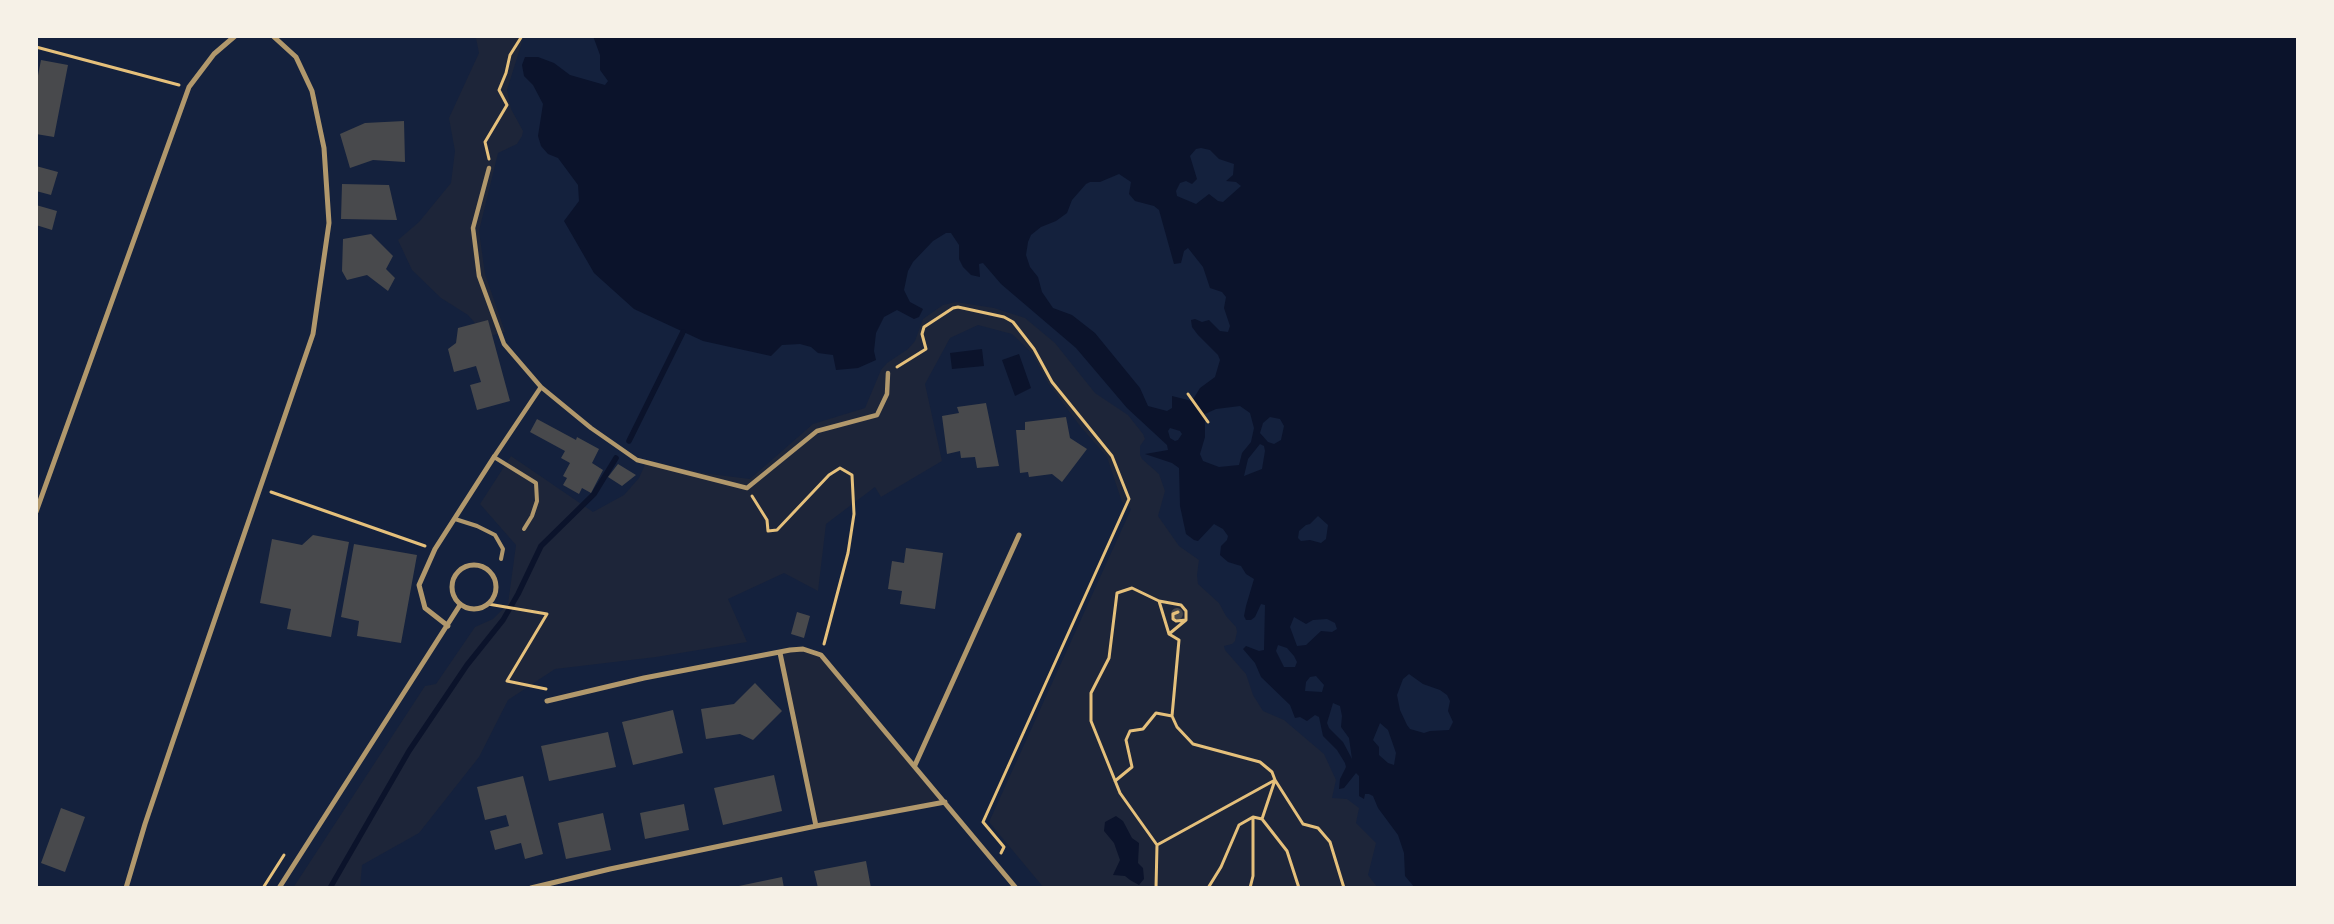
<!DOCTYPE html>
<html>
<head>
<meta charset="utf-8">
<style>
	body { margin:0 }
	#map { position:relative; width:2334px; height:924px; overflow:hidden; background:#14213d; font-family:"Zilla Slab",serif }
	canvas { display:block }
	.frame { position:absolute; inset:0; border:38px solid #f6f1e7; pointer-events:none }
</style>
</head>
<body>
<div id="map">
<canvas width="2334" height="924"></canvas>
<div class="frame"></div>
</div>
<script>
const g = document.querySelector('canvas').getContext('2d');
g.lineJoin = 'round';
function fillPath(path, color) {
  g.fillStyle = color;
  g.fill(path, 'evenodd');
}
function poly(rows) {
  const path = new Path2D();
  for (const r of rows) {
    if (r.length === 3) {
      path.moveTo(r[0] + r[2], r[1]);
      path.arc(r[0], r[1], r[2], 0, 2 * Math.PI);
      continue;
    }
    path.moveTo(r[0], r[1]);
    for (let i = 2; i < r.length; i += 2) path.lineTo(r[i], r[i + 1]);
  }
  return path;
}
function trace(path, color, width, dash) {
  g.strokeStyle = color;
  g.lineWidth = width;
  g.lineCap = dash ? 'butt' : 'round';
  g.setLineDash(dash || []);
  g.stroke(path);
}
fillPath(poly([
	[480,36,519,36,522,42,507,90,511,109,523,131,522,136,517,144,498,153,479,231,485,274,505,332,487,337,468,315,441,298,412,270,398,240,419,222,451,183,455,151,449,118,479,53,476,38],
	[956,302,994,308,1025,318,1055,343,1095,393,1128,415,1143,434,1145,439,1140,446,1140,455,1142,459,1159,474,1165,491,1158,516,1179,546,1199,560,1197,575,1198,584,1219,603,1226,616,1236,627,1237,632,1235,641,1232,644,1224,646,1225,650,1246,674,1253,695,1263,711,1284,720,1324,754,1336,780,1332,798,1347,799,1359,808,1356,823,1376,843,1368,875,1378,888,1044,888,989,822,1131,509,1122,502,1107,457,1080,426,1048,383,1032,353,1012,334,978,325,950,338,925,384,942,461,881,497,875,487,826,524,818,591,784,573,728,599,747,642,656,657,555,669,508,700,479,757,419,833,362,865,360,888,293,888,425,686,436,684,475,627,493,619,508,604,516,545,480,504,511,456,593,512,624,495,639,478,647,460,702,473,750,479,813,424,865,408,881,370,887,363,908,349,915,341,923,319,943,305],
	[803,649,821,655,945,802,816,826,780,653]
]), '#1d2539');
fillPath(poly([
	[593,36,2298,36,2298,888,1415,888,1405,876,1404,853,1398,835,1378,808,1373,796,1369,794,1365,794,1364,799,1359,796,1359,776,1356,773,1344,788,1339,789,1340,779,1346,767,1345,763,1337,750,1323,736,1319,717,1315,715,1307,721,1300,717,1295,718,1290,705,1261,677,1255,663,1243,649,1246,646,1259,651,1264,650,1265,605,1261,604,1255,617,1251,620,1246,620,1244,616,1246,606,1254,579,1246,574,1241,566,1228,562,1220,555,1221,546,1227,540,1228,536,1223,529,1214,524,1198,541,1194,540,1186,534,1180,506,1179,468,1172,463,1145,454,1168,450,1167,445,1127,408,1076,348,1001,284,983,263,979,264,980,277,971,275,963,267,959,259,959,245,951,233,946,233,933,241,913,262,908,271,904,290,910,302,923,309,919,317,914,319,897,310,884,317,876,333,874,351,876,360,858,368,836,370,833,355,818,353,811,347,800,344,782,345,771,356,703,341,634,309,594,273,564,221,579,201,578,185,558,158,548,154,541,146,538,136,543,104,533,85,524,76,522,65,525,57,538,57,554,63,570,75,605,85,608,81,600,70,600,55],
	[1201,148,1210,150,1219,159,1234,164,1233,175,1226,181,1236,182,1241,186,1223,202,1218,201,1209,194,1196,204,1177,196,1176,191,1180,183,1186,181,1192,184,1197,179,1190,156,1196,149],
	[1119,174,1131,182,1129,194,1135,201,1154,206,1159,210,1174,264,1181,263,1184,251,1188,248,1203,267,1210,288,1222,292,1226,297,1224,308,1230,326,1228,332,1220,331,1209,320,1202,322,1195,319,1191,320,1192,327,1198,335,1218,355,1220,360,1215,377,1200,388,1192,401,1172,396,1172,408,1167,411,1148,406,1140,388,1095,333,1072,315,1053,308,1042,292,1038,277,1030,267,1026,255,1028,242,1031,235,1041,227,1056,221,1067,213,1072,200,1086,184,1090,182,1100,182],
	[1240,406,1250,413,1254,428,1251,442,1242,453,1239,465,1219,467,1203,461,1200,454,1205,437,1205,414,1216,409],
	[1270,417,1280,419,1284,426,1281,440,1274,444,1268,442,1260,433,1263,423],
	[1170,428,1180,431,1182,434,1178,440,1175,441,1170,438,1168,431],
	[1260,444,1264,446,1265,451,1262,469,1244,476,1248,459],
	[1318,516,1328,525,1326,539,1321,543,1310,540,1301,541,1298,538,1299,531,1306,525,1310,524],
	[1294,617,1306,624,1313,620,1327,619,1335,623,1337,629,1332,632,1321,631,1306,645,1297,646,1290,627],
	[1278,645,1287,648,1294,656,1297,662,1295,667,1284,667,1276,651],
	[1409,674,1423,684,1440,690,1447,695,1450,701,1448,711,1453,722,1449,730,1430,731,1424,733,1410,729,1407,725,1400,710,1397,695,1403,679],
	[1316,676,1324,685,1322,692,1305,691,1306,682,1310,677],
	[1333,703,1340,706,1342,716,1341,727,1349,738,1352,759,1343,742,1329,728,1327,723],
	[1380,723,1388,730,1396,753,1394,765,1388,763,1379,755,1379,747,1373,740],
	[982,349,984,366,952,369,950,353],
	[1019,354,1031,388,1015,396,1002,360],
	[1116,816,1123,821,1132,838,1139,843,1138,863,1143,868,1144,879,1139,885,1130,880,1125,876,1113,875,1120,860,1114,843,1104,831,1105,822]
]), '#0b132b');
trace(poly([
	[629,441,683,332],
	[330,888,409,751,467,665,503,620,518,594,541,546,594,494,616,458]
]), '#0b132b', 5.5);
fillPath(poly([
	[41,60,68,65,54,137,36,134,36,86],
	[404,121,405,162,373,160,350,168,340,134,365,123],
	[36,166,58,172,51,195,36,191],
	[342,184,389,185,397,220,341,219],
	[36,205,57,211,52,230,36,225],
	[371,234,393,256,386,269,395,278,388,291,367,275,347,280,342,271,343,239],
	[488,320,510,401,477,410,470,385,481,382,476,366,454,372,448,349,456,343,458,328],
	[986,403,999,466,977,468,975,457,961,458,960,451,947,454,942,416,959,413,957,407],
	[1066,417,1070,438,1087,449,1062,482,1052,474,1029,477,1028,472,1020,473,1016,430,1025,430,1025,422],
	[537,419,576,440,577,437,599,449,592,463,603,470,591,493,582,488,579,494,563,485,567,478,563,476,570,463,561,458,565,451,530,432],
	[618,464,636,475,622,486,608,477],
	[313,535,349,542,331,637,287,629,291,609,260,603,272,539,302,545],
	[354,544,417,555,401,643,357,636,359,621,341,617],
	[906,548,943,553,935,609,900,604,902,591,888,589,892,561,904,563],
	[1177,614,6],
	[797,612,810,616,804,638,791,634],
	[755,683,782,711,753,740,740,734,706,739,701,709,734,704],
	[673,710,683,753,633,765,622,722],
	[608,732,616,767,549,781,541,746],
	[774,775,782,811,723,825,714,788],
	[523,776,543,854,525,859,521,843,495,850,490,831,509,826,506,815,485,820,477,787],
	[684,804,689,830,645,839,640,813],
	[61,808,85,817,65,872,41,863],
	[603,813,611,850,566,859,558,823],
	[866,861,871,888,818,888,814,871],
	[782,877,784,888,734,888,734,887]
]), '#48494c');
trace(poly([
	[36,47,179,85],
	[489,159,485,142,507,105,499,90,506,73,510,55,522,36],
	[897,367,926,349,922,334,924,327,953,308,958,307,1004,317,1013,322,1034,349,1052,382,1112,456,1129,499,983,822,1004,847,1001,853],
	[1188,394,1208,422],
	[271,492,425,546],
	[752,496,767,520,768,531,777,530,829,475,840,468,852,475,854,514,848,553,824,644],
	[1159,601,1181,605,1186,611,1186,620,1169,634],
	[488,604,547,614,507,681,546,689],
	[1178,612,1173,614,1173,619,1176,621,1186,620],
	[1115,781,1132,767,1126,740,1130,731,1143,729,1156,713,1172,716],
	[1157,845,1275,780,1303,824,1318,828,1330,842,1344,888],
	[263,888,284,855],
	[1156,888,1157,845,1120,793,1091,721,1091,693,1109,658,1117,593,1132,588,1159,601,1169,634,1179,640,1172,716,1177,727,1193,744,1260,762,1272,772,1275,780,1262,819,1287,851,1299,888],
	[1208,888,1221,867,1239,825,1253,817,1262,819],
	[1250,888,1253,876,1253,818]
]), '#e5c07b', 3);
trace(poly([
	[494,457,536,483,537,501,532,516,524,529],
	[455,519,477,526,495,535,503,549,501,559]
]), '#b1986c', 4);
trace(poly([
	[489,168,473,228,479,276,504,344,541,387,591,428,637,460,747,488,817,431,877,415,887,394,888,373],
	[494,457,541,387]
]), '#b1986c', 4.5);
trace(poly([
	[36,512,189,87,214,54,235,36],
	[474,587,22],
	[448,626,425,608,419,585,435,549,494,457],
	[780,653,816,826],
	[547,701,644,678,790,650,803,649,821,655,1016,888],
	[915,765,1019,535],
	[126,888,145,824,173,741,313,334,329,223,324,148,312,91,296,57,273,36],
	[279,888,460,605],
	[531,888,610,869,816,826,945,802]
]), '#b1986c', 5);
</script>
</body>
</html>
